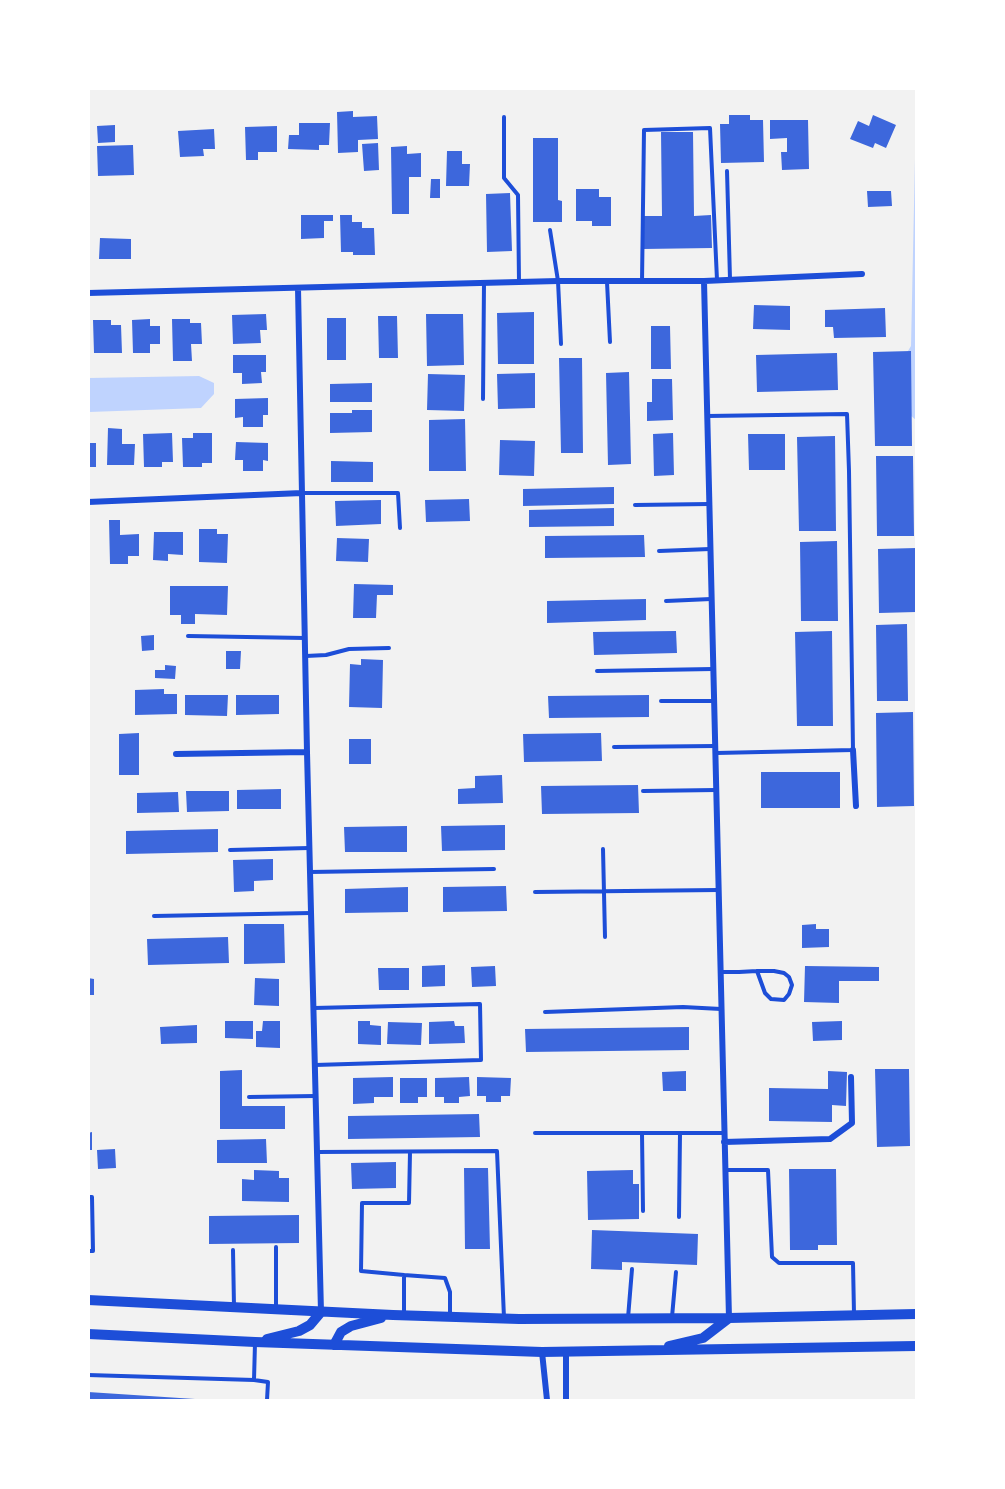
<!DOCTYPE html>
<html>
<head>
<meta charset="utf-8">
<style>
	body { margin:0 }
	#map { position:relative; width:1005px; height:1489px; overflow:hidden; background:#f2f2f2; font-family:"PT Sans Narrow",sans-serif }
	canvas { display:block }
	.frame { position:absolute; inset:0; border:90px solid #fff; pointer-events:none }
</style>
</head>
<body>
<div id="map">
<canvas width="1005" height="1489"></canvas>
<div class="frame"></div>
</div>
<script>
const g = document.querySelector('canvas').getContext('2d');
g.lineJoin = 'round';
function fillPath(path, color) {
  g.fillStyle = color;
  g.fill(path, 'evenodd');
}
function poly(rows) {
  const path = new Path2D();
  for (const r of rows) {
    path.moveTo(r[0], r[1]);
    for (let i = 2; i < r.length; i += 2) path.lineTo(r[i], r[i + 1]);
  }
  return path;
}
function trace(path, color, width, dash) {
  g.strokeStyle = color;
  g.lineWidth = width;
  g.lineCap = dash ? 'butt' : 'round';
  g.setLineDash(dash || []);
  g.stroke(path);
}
fillPath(poly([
	[916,112,916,420,904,410,903,359,911,346],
	[199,376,214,383,214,394,201,408,89,412,89,378]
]), '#bfd3fe');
fillPath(poly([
	[353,111,353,117,377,116,378,139,358,140,358,152,338,153,337,112],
	[729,115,750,115,750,120,763,120,764,162,721,163,720,124,729,124],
	[873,115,896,125,886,148,875,143,873,148,850,139,858,121,869,126],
	[770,120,808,120,809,169,782,170,781,152,787,152,787,138,770,139],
	[299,123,330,123,329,145,319,145,319,150,288,149,289,135,299,135],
	[115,125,115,142,98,143,97,126],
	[277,126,277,152,258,152,258,160,246,160,245,127],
	[214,129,215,149,203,149,204,156,180,157,178,131],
	[661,132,693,132,694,216,711,215,712,248,643,249,643,216,662,216],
	[533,138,558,138,558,200,562,201,562,222,533,222],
	[378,143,379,170,364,171,362,144],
	[133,145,134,175,98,176,97,146],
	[407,146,407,154,421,153,421,177,409,177,409,214,392,214,391,147],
	[447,151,462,151,462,164,470,164,469,186,446,186],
	[431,179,440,179,440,198,430,198],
	[576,189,599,189,599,197,611,197,611,226,592,226,592,221,576,221],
	[867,191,891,191,892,206,868,207],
	[510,193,512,251,487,252,486,194],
	[301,215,333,215,333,221,324,221,324,238,301,239],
	[340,215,352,215,352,222,362,222,362,228,374,228,375,255,353,255,353,252,341,252],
	[100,238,131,239,131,259,99,259],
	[754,305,790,306,790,330,753,329],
	[885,308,886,337,834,338,833,327,825,327,825,310],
	[534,312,534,364,498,364,497,313],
	[266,314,267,330,260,330,261,343,233,344,232,315],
	[426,314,463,314,464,365,427,366],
	[378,316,397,316,398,358,379,358],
	[327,318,346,318,346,360,327,360],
	[150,319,150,326,160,326,160,344,150,344,150,353,133,353,132,320],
	[172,319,190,319,190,323,201,323,202,344,191,344,192,361,173,361],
	[93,320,111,320,111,325,121,325,122,353,94,353],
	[651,326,670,326,671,369,651,369],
	[911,351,912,446,875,446,873,352],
	[837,353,838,390,757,392,756,355],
	[233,355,266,355,266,372,261,372,262,383,242,384,242,373,233,373],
	[559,358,582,358,583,453,561,453],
	[629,372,631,464,608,465,606,373],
	[535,373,535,408,498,409,497,374],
	[428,374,465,375,464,411,427,410],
	[652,379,672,379,673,420,647,421,647,402,652,402],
	[372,383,372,402,330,402,330,384],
	[268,398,268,415,263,415,263,427,243,427,243,417,235,418,235,399],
	[352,410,372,410,372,432,330,433,330,413,352,413],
	[465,419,466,471,429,471,429,420],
	[108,428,122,429,122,444,135,444,134,465,107,465],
	[172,433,173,462,162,462,162,467,144,467,143,434],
	[193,433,212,433,212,463,202,463,202,467,183,467,182,438,193,438],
	[673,433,674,475,654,476,653,434],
	[748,434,785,434,785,470,749,470],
	[835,436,836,531,799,531,797,437],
	[500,440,535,441,534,476,499,475],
	[236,442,268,443,268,461,263,460,263,471,243,471,243,460,235,460],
	[88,443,96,443,96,467,88,467],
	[876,456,913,456,914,536,877,536],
	[331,461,373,462,373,482,331,482],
	[614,487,614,504,523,506,523,489],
	[469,499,470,521,426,522,425,500],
	[381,500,381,524,336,526,335,501],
	[614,508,614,526,529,527,529,510],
	[109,520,120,520,120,535,139,534,139,556,128,556,128,564,110,564],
	[199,529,217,529,217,534,228,534,227,563,199,562],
	[154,532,183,532,183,555,168,554,168,561,153,560],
	[644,535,645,557,545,558,545,536],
	[337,538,369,539,368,562,336,561],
	[837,541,838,621,801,621,800,542],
	[916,548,916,612,879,613,878,549],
	[354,584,393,585,393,595,377,595,376,618,353,618],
	[170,586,228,586,227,615,195,614,195,624,181,624,181,615,170,615],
	[646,599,646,620,547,623,547,601],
	[907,624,908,701,877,701,876,625],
	[676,631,677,653,594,655,593,632],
	[832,631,833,726,797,726,795,632],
	[154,635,154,650,142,651,141,636],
	[226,651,241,651,240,669,226,669],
	[361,659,383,660,382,708,349,707,350,664,361,665],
	[165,665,176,666,175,679,155,678,155,670,165,670],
	[164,689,164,694,177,694,177,714,135,715,135,690],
	[185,695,228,695,227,716,185,715],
	[236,695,279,695,279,714,236,715],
	[649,695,649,717,549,718,548,696],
	[913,712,914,806,877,807,876,713],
	[139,733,139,775,119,775,119,734],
	[601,733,602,761,524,762,523,734],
	[349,739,371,739,371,764,349,764],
	[761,772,840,772,840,808,761,808],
	[502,775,503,803,458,804,458,789,475,788,475,776],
	[638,785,639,813,542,814,541,786],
	[281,789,281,809,237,809,237,790],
	[186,791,229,791,229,811,187,812],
	[178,792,179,812,137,813,137,793],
	[505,825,505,850,442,851,441,826],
	[407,826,407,852,345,852,344,827],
	[218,829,218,852,126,854,126,831],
	[273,859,273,880,254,881,254,891,234,892,233,860],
	[506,886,507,911,443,912,443,887],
	[408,887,408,912,345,913,345,889],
	[244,924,284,924,285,963,244,964],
	[816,924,816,929,829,929,829,947,802,948,802,925],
	[228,937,229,963,148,965,147,939],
	[445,965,445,986,422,987,422,966],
	[495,966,496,986,472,987,471,967],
	[805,966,879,967,879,981,839,981,839,1003,804,1002],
	[378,968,409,968,409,990,379,990],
	[88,978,94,979,94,995,88,995],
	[255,978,279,979,279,1006,254,1005],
	[225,1021,253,1021,253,1039,225,1038],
	[263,1021,280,1021,280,1048,256,1047,256,1031,262,1031],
	[358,1021,370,1021,370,1025,381,1026,381,1045,358,1044],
	[454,1021,455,1026,464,1026,465,1043,429,1044,429,1022],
	[842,1021,842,1040,813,1041,812,1022],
	[388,1022,422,1023,421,1045,387,1044],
	[197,1025,197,1043,161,1044,160,1027],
	[689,1027,689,1050,526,1052,525,1029],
	[875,1069,909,1069,910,1146,877,1147],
	[242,1070,242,1106,285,1106,285,1129,220,1129,220,1071],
	[686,1071,686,1091,663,1091,662,1072],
	[828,1071,847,1072,846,1106,832,1105,832,1122,769,1121,769,1088,828,1089],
	[393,1077,393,1097,374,1097,374,1103,353,1104,353,1078],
	[469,1077,470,1096,459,1097,459,1103,444,1103,444,1097,435,1097,435,1078],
	[477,1077,511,1078,510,1096,501,1096,501,1102,486,1102,486,1096,477,1096],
	[400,1078,427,1078,427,1097,418,1097,418,1103,400,1103],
	[479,1114,480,1137,348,1139,348,1116],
	[92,1132,92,1150,88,1150,88,1133],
	[266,1139,267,1163,217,1163,217,1140],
	[115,1149,116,1168,98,1169,97,1150],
	[396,1162,396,1188,352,1189,351,1163],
	[464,1168,488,1168,490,1249,465,1249],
	[789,1169,836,1169,837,1245,818,1245,818,1250,790,1250],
	[254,1170,279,1171,279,1178,289,1178,289,1202,242,1201,242,1179,254,1180],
	[633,1170,633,1184,639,1184,639,1219,588,1220,587,1171],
	[299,1215,299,1243,209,1244,209,1216],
	[592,1230,698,1234,697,1265,622,1262,622,1270,591,1269],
	[88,1392,195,1399,195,1400,88,1400]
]), '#3d67dc');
trace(poly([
	[504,117,504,178,518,195,519,282],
	[727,171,730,279],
	[550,230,558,281,561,344],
	[607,282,610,342],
	[642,282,644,130,710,128,717,280],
	[483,399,484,283],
	[707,416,847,414,849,471,853,750,716,753],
	[302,493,398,493,400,528],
	[635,505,709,504],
	[659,551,710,549],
	[666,601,711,599],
	[188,636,305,638],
	[306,656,326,655,349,649,389,648],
	[597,671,713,669],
	[661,701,714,701],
	[614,747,715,746],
	[643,791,716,790],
	[603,849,605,937],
	[230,850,309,848],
	[310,872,494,869],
	[535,892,718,890],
	[154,916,311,913],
	[721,972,739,972,757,971,774,971,784,973,789,977,792,985,789,994,784,1000,771,999,765,993,757,971],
	[314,1008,480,1004,481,1060,315,1065],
	[545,1012,683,1007,721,1009],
	[249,1097,315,1096],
	[535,1133,724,1133],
	[642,1133,643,1211],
	[317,1152,497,1151,504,1318],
	[726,1170,768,1170,772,1257,779,1263,853,1263,854,1314],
	[88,1197,92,1197,93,1251,88,1251],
	[679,1217,680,1133],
	[276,1247,276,1309],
	[233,1250,234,1307],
	[404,1275,445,1278,450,1292,450,1316],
	[404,1315,404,1275,361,1271,362,1203,409,1203,410,1152],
	[672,1317,676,1272],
	[628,1318,632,1269],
	[255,1343,254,1380,268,1382,267,1400],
	[88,1375,254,1380]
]), '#1d4ed8', 4);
trace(poly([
	[704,281,729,1318],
	[298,288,307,752,321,1312],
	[88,293,558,281,704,281,862,274],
	[88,502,302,493],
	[853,750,856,806],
	[176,754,307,752],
	[724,1142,830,1139,852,1123,851,1077],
	[542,1352,547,1400],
	[566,1400,566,1351]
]), '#1d4ed8', 6);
trace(poly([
	[88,1300,393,1315,519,1319,729,1318,916,1314],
	[88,1334,255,1342,542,1352,916,1346],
	[267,1339,299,1331,310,1325,321,1312],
	[334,1345,341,1332,351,1326,381,1318],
	[669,1346,703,1338,729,1318]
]), '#1d4ed8', 10);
</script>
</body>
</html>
